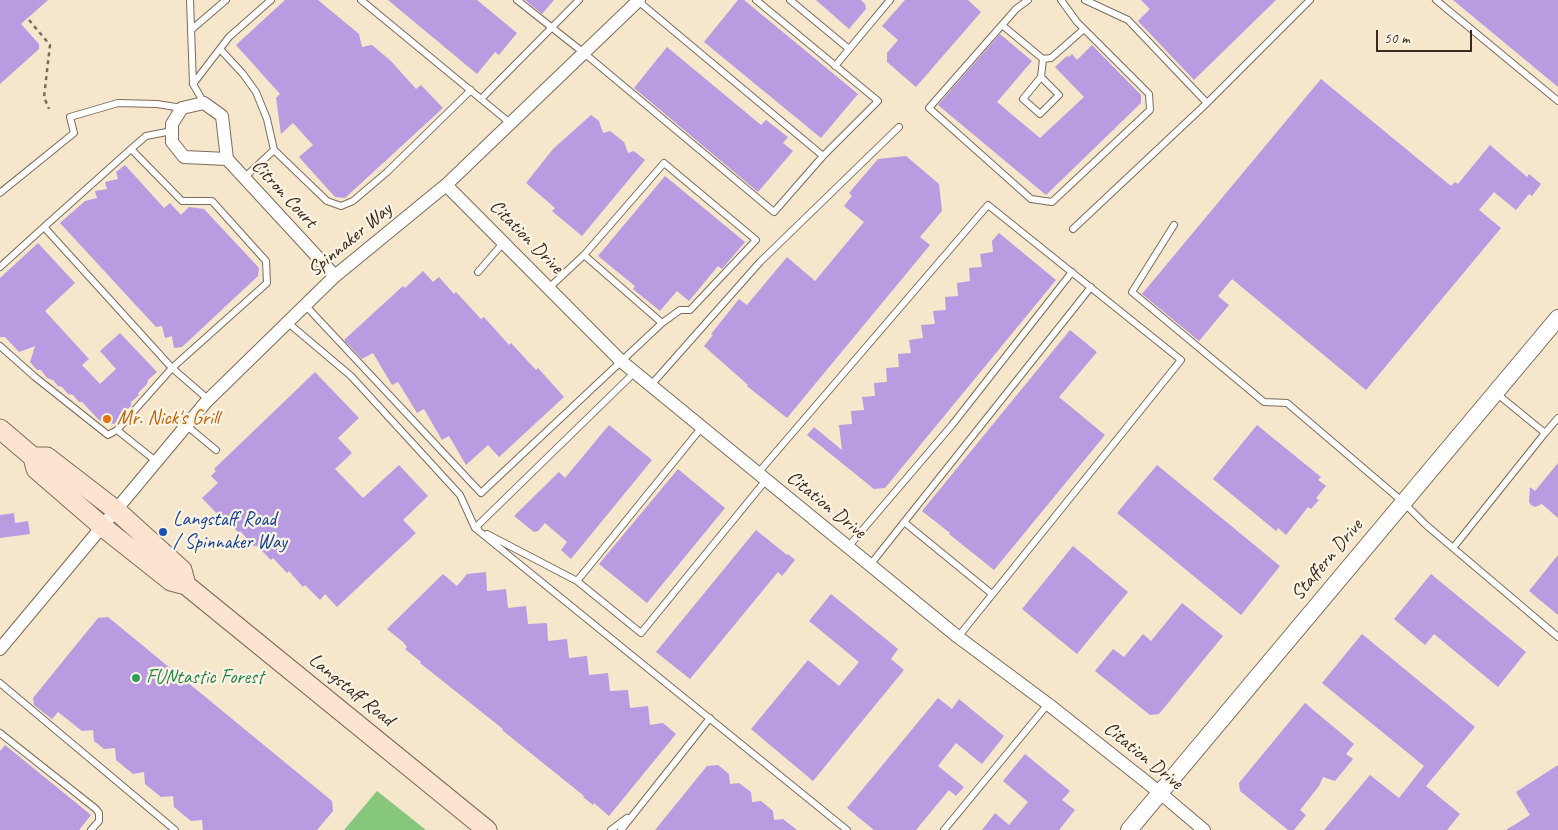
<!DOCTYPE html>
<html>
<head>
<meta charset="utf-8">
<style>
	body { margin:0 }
	#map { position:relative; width:1558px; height:830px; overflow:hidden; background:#f5e6cc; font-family:Caveat,sans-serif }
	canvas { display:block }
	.scale { position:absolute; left:1376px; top:30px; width:96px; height:22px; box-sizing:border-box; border:2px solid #3b2a1e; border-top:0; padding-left:6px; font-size:15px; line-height:18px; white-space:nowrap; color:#3b2a1e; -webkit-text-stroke:4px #fcf5e5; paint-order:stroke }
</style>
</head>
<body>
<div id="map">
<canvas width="1558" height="830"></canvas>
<div class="scale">50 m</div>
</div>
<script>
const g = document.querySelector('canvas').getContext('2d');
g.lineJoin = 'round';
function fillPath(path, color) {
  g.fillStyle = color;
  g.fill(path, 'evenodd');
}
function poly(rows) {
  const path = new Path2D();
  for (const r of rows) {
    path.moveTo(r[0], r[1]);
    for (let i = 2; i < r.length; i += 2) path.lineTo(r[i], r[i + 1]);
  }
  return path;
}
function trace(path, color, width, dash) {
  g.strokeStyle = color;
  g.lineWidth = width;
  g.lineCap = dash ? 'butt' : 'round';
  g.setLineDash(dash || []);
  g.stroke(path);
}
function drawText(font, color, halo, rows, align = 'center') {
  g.font = font + ' Caveat,sans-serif';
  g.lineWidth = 4.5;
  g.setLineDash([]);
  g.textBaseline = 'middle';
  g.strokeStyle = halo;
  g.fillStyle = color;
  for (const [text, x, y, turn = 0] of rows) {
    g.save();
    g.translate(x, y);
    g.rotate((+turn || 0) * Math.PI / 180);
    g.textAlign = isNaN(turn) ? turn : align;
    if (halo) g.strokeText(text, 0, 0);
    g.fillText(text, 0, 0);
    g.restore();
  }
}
fillPath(poly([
	[377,791,426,830,344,830]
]), '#87c67d');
fillPath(poly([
	[0,0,48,0,21,24,39,44,39,49,0,84],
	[285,0,318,0,359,34,362,47,372,45,391,61,416,89,421,85,443,108,345,198,335,197,299,157,313,145,293,123,281,134,276,98,280,94,236,45],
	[388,0,477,0,517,33,499,55,495,52,477,74],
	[525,0,554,0,542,14],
	[738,0,744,0,858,94,821,138,704,42],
	[816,0,861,0,865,4,866,9,849,29],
	[905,0,968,0,981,12,916,87,887,62,887,53,898,40,882,26],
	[1141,0,1276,0,1194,80,1138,21,1150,9],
	[1453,0,1558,0,1558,87],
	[1000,34,1032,61,997,102,1040,138,1084,97,1055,67,1067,56,1069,57,1072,54,1077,60,1092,45,1141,95,1141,103,1046,195,938,105],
	[667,47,761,125,766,120,788,137,783,143,793,151,758,192,634,88],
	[1321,79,1451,186,1455,182,1458,184,1490,145,1527,177,1529,174,1541,184,1532,196,1529,194,1516,210,1494,192,1479,210,1501,228,1366,390,1232,279,1218,296,1229,305,1199,341,1142,294],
	[591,115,599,121,603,133,610,131,624,142,628,153,634,151,645,160,582,236,552,211,555,208,526,183,553,149],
	[906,156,939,184,942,211,920,237,930,245,787,418,747,386,748,385,704,346,713,335,711,334,739,299,747,305,787,257,815,281,864,222,844,206,852,196,849,193,878,159],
	[125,165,164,208,170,203,181,215,189,207,204,209,259,268,258,276,182,347,174,348,172,336,165,338,162,326,156,327,60,223,85,201,97,198,95,191,107,189,105,182,118,179,116,172],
	[665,176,745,242,722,269,718,266,689,301,677,291,660,311,633,289,635,286,598,256],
	[999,233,1056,280,885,488,874,489,807,435,814,427,842,450,839,425,852,424,851,411,864,410,862,397,875,396,874,383,887,382,886,368,899,367,898,354,911,353,909,340,923,338,921,325,935,324,933,311,946,310,945,297,958,296,957,283,970,281,969,268,982,267,980,254,993,252,992,241],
	[38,243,75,283,45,311,89,359,82,365,100,384,116,369,100,351,120,333,157,372,148,380,147,384,138,393,139,395,131,402,131,406,123,413,123,416,114,424,99,420,82,402,79,402,73,395,68,394,62,387,58,386,53,380,47,378,41,370,37,370,30,362,35,346,19,352,5,337,0,337,0,278],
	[423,271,433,282,439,277,454,294,456,292,481,319,484,317,509,345,511,343,536,370,538,368,564,397,499,457,488,445,466,465,449,436,442,440,424,409,417,413,398,382,392,385,373,353,362,359,344,340,403,286,405,288],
	[1070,330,1097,352,1059,397,1105,435,994,570,949,534,950,533,922,511],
	[315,372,359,418,338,438,352,453,335,469,363,498,399,465,428,496,403,520,416,533,337,607,325,594,320,600,305,585,303,587,289,571,287,573,273,558,271,560,256,545,255,547,240,531,239,533,224,518,223,520,202,498,218,483,211,476,216,471,214,469],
	[609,425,652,460,571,559,561,550,567,542,545,523,538,531,534,532,514,516,559,472,565,478],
	[1257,425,1321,477,1318,480,1326,486,1316,498,1319,500,1311,509,1308,507,1286,535,1278,528,1276,531,1213,479],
	[1558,463,1558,518,1542,504,1535,507,1531,505,1529,502,1530,487,1535,491],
	[1157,465,1280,566,1241,615,1117,513],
	[678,469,725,508,647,603,599,564],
	[14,513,15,523,28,521,30,534,0,538,0,515],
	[756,530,787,555,788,554,795,560,782,576,778,572,690,679,656,652],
	[1073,546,1128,592,1077,654,1022,609],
	[1558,555,1558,615,1529,591],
	[486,572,487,591,506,589,508,608,526,606,528,624,547,623,548,641,567,639,569,658,587,656,589,675,608,673,610,691,628,690,630,708,648,706,650,725,663,723,676,734,609,816,594,803,593,805,583,797,584,796,502,730,503,729,420,663,421,662,405,649,407,647,403,642,387,629,443,574,457,586,467,574],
	[1431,574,1526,652,1498,687,1434,634,1425,645,1394,619],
	[831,594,898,649,891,659,904,670,813,781,751,729,808,660,839,686,859,662,809,621],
	[1182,603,1223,636,1159,714,1150,715,1095,671,1113,649,1124,657,1143,634,1151,641],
	[108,617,332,801,333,811,317,830,203,830,202,820,191,821,174,807,173,796,161,797,145,784,144,772,133,774,116,760,115,748,104,749,94,741,93,730,82,731,58,712,52,719,34,705,33,698,98,618],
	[1362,634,1475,727,1426,786,1460,814,1447,830,1324,830,1370,775,1399,798,1424,766,1322,683],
	[938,698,952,709,959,699,1004,736,982,764,956,743,938,766,964,787,956,796,949,790,916,830,874,830,847,808],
	[1305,703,1354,744,1346,754,1353,759,1335,781,1323,777,1319,786,1300,810,1306,815,1294,830,1288,830,1240,791,1239,783],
	[5,745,91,815,79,830,0,830,0,751],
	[1025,754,1070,791,1062,800,1075,810,1059,830,982,830,995,813,1009,825,1028,802,1003,781],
	[718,765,729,774,730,784,739,783,751,792,752,802,761,801,773,811,774,820,783,819,797,830,655,830,707,766],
	[1558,765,1558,830,1506,830,1530,815,1516,792]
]), '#b89be0');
const service = poly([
	[190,0,193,84,204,103],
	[361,0,510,123],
	[517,0,584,53,774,212,823,156,878,101,756,0],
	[790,0,849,49],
	[1028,0,1016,9,929,108,1031,199,1052,202,1150,110,1149,94,1077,22,1061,0],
	[1436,0,1558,101],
	[638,1,823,156],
	[1002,25,1043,59,1051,58,1084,29],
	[191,30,226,0],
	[220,49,243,74,256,92,267,119,274,150,327,201,341,206,353,201,387,172,471,90],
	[835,66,890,0],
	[1041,77,1023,99,1040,114,1059,95,1041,77,1043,59],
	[193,84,229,37,271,0],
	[481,99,579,0],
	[1207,103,1310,0],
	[131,149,182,201,212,201,266,261,267,283,172,368,44,227,131,149,146,136,172,131],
	[244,178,274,150],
	[0,193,74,133,70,117,118,103,157,104,182,108],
	[1174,225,1132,292,1264,402,1287,403,1403,502,1426,525,1558,637],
	[1073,229,1207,103,1128,20,1085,0],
	[584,255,664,163,756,240,690,310,680,310,662,323],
	[0,267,44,227],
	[478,272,504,242],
	[305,305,481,493,662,323,584,255,550,287],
	[287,322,351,376,460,495,475,528,847,830],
	[0,346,35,377,108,435,117,430],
	[651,385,760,262,899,127],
	[1496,393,1545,433,1558,418],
	[187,426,216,450],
	[702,427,577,581,641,633,766,480],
	[157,462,117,430,172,368,209,400],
	[758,473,988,205,1181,360,958,637],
	[904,522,992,594],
	[478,529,475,528,635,372],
	[487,534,577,581],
	[848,547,952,425,1072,272],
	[1453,548,1545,433],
	[870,565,1091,287],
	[0,683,175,830],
	[0,733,96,809,99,813,99,821,91,830],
	[611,830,627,818],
	[621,830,710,718],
	[944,830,1048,704]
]);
const minor = poly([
	[227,159,184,157,172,142,172,124,182,108,204,103,222,116,227,159,335,276],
	[446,185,621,361,958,637,1048,704,1159,792,1204,830],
	[0,649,206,402,335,276,446,185,639,0]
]);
const tertiary = poly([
	[1129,830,1558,318]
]);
const secondary = poly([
	[0,429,33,457,36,469,103,527,171,581,186,585,487,830],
	[33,457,47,457,117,511,182,570,186,585]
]);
trace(service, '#7c6c5b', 8);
trace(minor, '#7c6c5b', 14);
trace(tertiary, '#7c6c5b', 18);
trace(secondary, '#7c6c5b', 21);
trace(poly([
	[29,20,50,45,44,97,49,109]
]), '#7c6c5b', 2.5, [4, 4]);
trace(service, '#fff', 6);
trace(minor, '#fff', 12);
trace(tertiary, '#fff', 16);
trace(secondary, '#fde4d0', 19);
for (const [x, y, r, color] of [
	[107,419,5,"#e8710a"],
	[163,532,5,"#1a4fb4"],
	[136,678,5,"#2e9e5b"]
]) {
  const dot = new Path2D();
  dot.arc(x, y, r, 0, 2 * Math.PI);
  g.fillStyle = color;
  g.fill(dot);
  trace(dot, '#fcf5e5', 2);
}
drawText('20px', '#3b2a1e', '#fcf5e5', [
	["Citron Court",284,194,47],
	["Citation Drive",526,237,45],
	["Spinnaker Way",350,240,-40],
	["Citation Drive",826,505,39],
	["Staffern Drive",1327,560,-50],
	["Langstaff Road",351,690,39],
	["Citation Drive",1143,756,39]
]);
drawText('20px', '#c56008', '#fcf5e5', [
	["Mr. Nick's Grill",117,419]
], 'left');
drawText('20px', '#164399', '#fcf5e5', [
	["Langstaff Road",173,520],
	["/ Spinnaker Way",173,543]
], 'left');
drawText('20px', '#27864d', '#fcf5e5', [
	["FUNtastic Forest",146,678]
], 'left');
</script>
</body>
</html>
